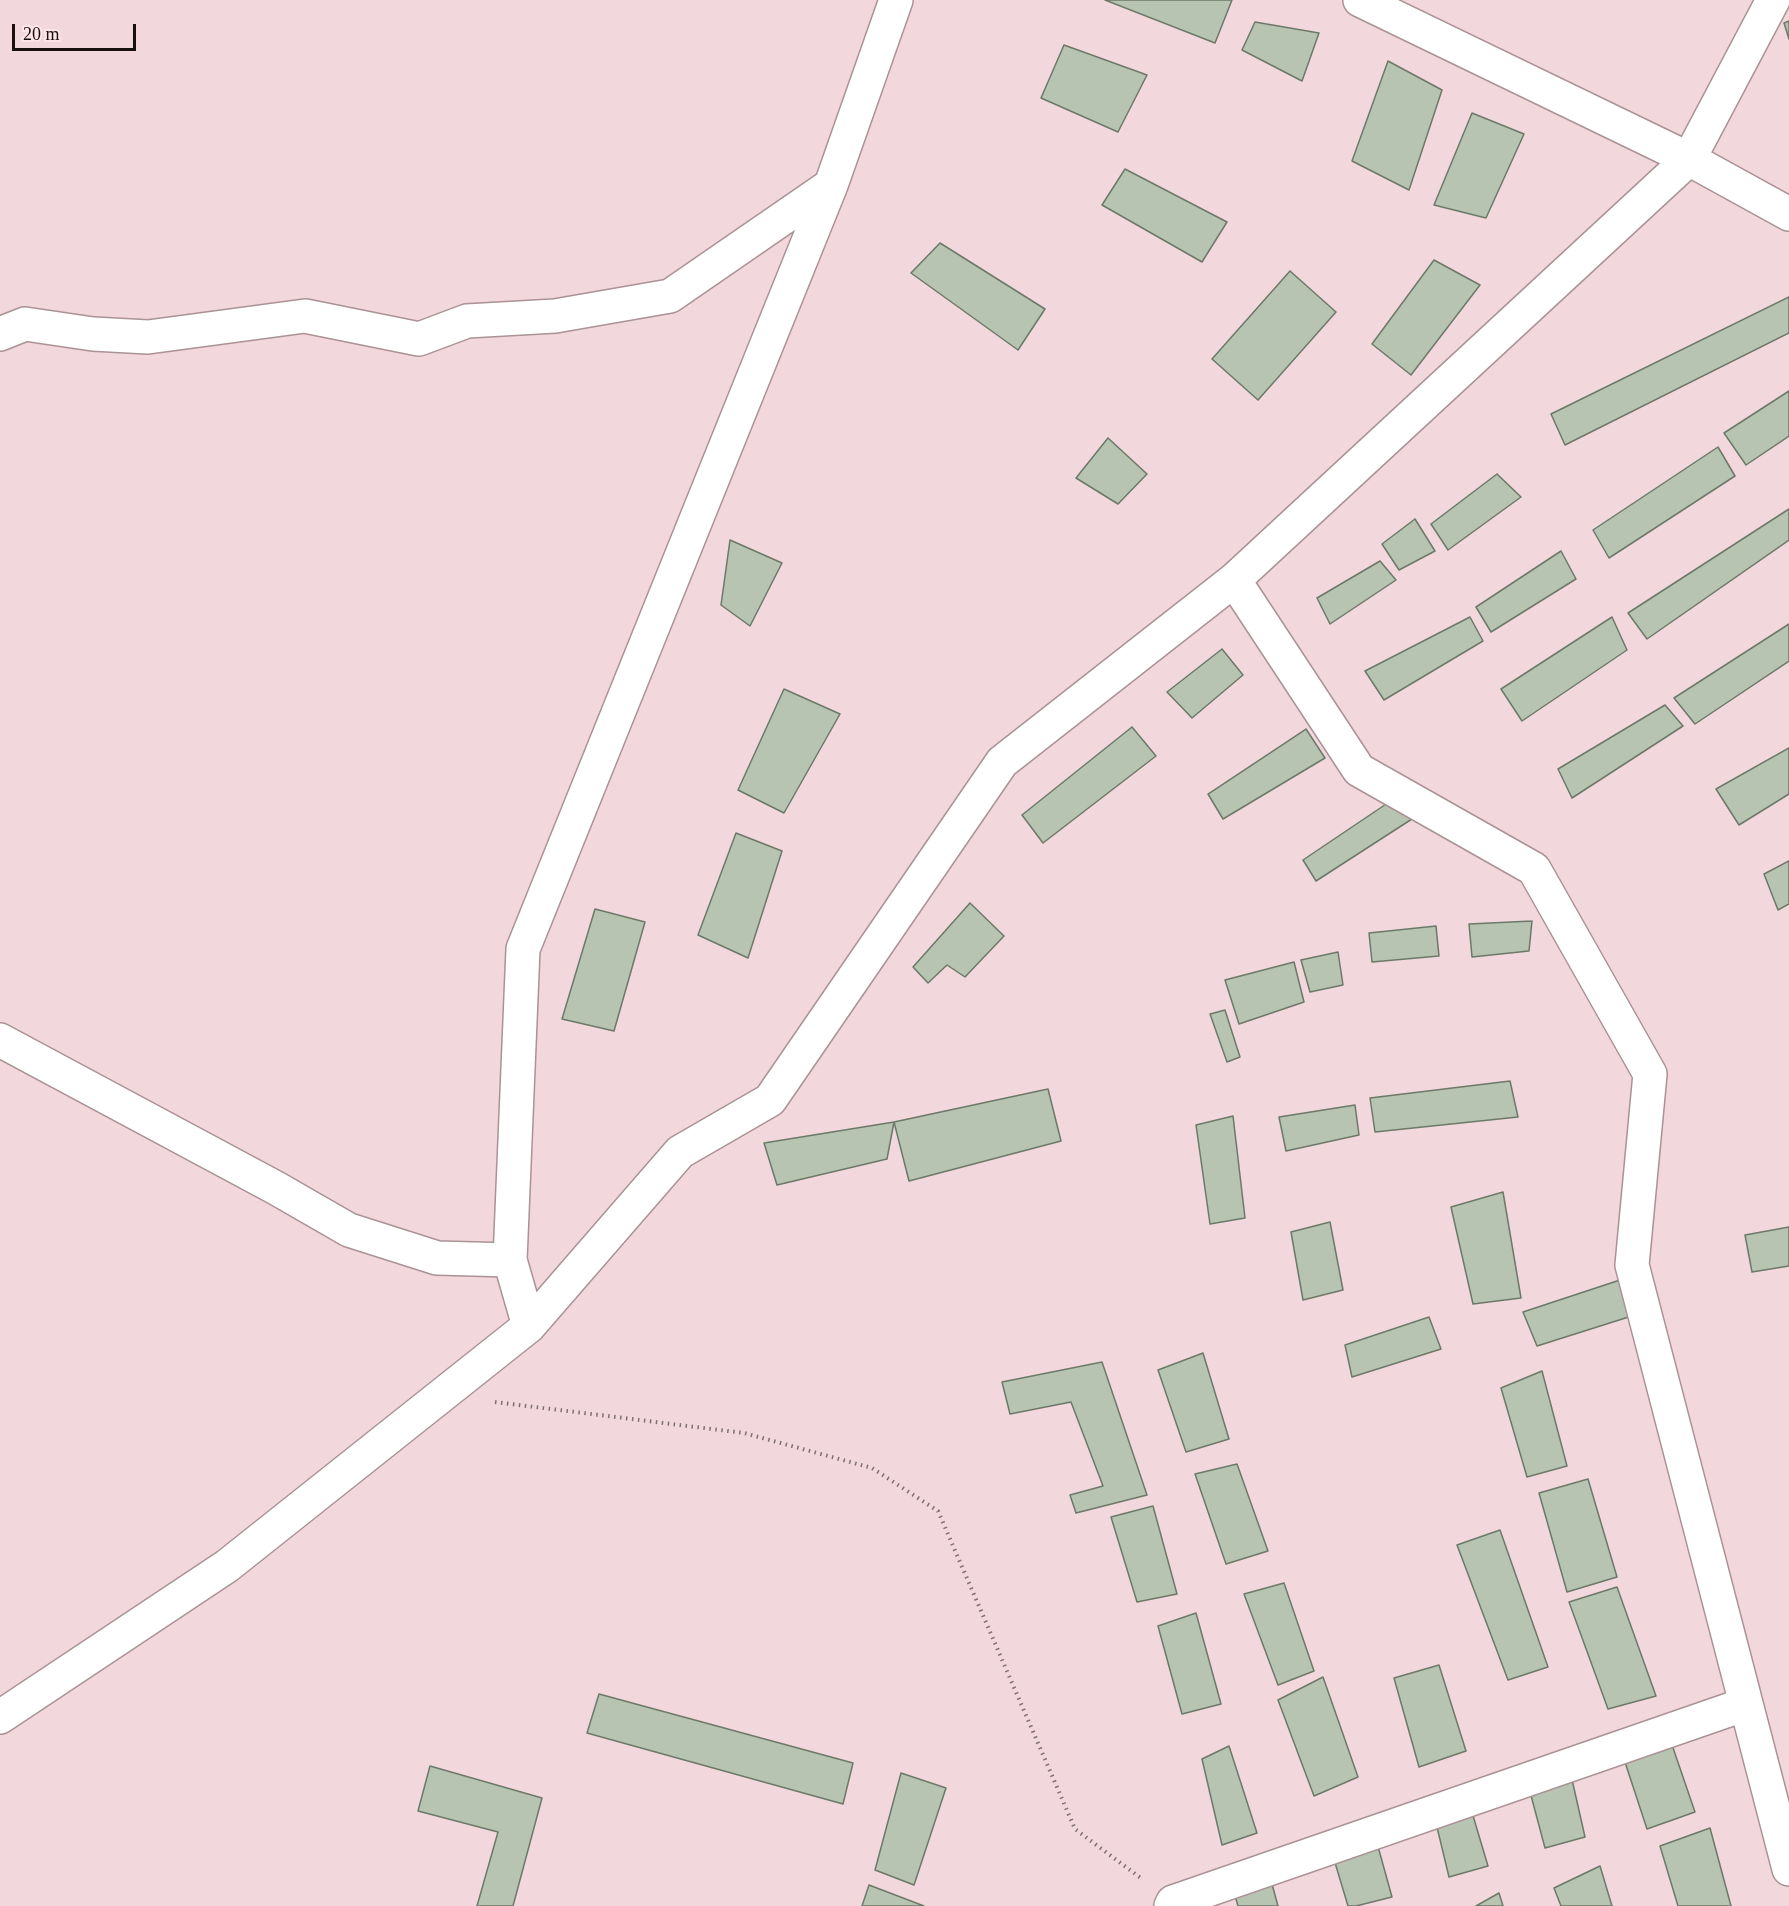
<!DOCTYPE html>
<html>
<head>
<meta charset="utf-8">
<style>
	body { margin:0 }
	#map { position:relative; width:1789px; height:1906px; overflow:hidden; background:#f2d8dc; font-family:Georgia,serif }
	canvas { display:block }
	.scale { position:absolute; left:12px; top:24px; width:124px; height:27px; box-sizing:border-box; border:3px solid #180f11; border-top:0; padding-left:8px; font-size:18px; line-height:21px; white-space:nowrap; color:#180f11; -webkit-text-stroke:4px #ffe5e9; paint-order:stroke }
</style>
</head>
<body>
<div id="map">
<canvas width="1789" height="1906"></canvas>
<div class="scale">20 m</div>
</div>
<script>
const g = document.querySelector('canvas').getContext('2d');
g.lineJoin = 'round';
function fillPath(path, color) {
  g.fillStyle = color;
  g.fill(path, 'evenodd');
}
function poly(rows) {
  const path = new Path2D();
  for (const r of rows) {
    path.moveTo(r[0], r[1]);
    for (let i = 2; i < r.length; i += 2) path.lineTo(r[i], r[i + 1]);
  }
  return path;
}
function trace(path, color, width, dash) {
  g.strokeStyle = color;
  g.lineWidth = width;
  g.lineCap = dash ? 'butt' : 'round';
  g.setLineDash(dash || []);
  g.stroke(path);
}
const building = poly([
	[1105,0,1232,0,1215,43,1105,0],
	[1789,21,1789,39,1784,23,1789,21],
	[1255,22,1319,33,1302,81,1242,50,1255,22],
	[1064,45,1147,75,1118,132,1041,98,1064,45],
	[1388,61,1442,90,1409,190,1352,161,1388,61],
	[1472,113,1524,134,1486,218,1434,205,1472,113],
	[1125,169,1227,222,1202,262,1102,205,1125,169],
	[940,243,1045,309,1018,350,911,273,940,243],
	[1434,260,1480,285,1411,375,1372,344,1434,260],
	[1290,271,1336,312,1258,400,1212,359,1290,271],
	[1789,297,1789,333,1565,445,1551,414,1789,297],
	[1789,391,1789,436,1746,465,1724,433,1789,391],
	[1108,438,1147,474,1118,504,1076,478,1108,438],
	[1718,447,1735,476,1609,558,1593,530,1718,447],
	[1497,474,1521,497,1448,550,1431,524,1497,474],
	[1789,509,1789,540,1647,639,1628,613,1789,509],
	[1415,519,1435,551,1399,570,1382,544,1415,519],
	[730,540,782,563,750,626,721,605,730,540],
	[1561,551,1576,579,1491,632,1476,607,1561,551],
	[1380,561,1396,580,1330,624,1317,598,1380,561],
	[1470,617,1483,641,1384,700,1365,671,1470,617],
	[1612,617,1627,650,1522,721,1501,689,1612,617],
	[1789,624,1789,661,1695,724,1674,698,1789,624],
	[1222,649,1243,675,1192,718,1167,692,1222,649],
	[784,689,840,714,784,813,738,790,784,689],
	[1665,705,1683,726,1572,798,1558,769,1665,705],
	[1132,727,1156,756,1043,843,1022,815,1132,727],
	[1306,729,1325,758,1223,819,1208,794,1306,729],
	[1789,748,1789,794,1739,825,1716,789,1789,748],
	[1401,794,1415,817,1316,881,1303,860,1401,794],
	[736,833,782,851,748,958,698,935,736,833],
	[1789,861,1789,904,1778,910,1764,874,1789,861],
	[970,903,1004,936,965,977,947,965,928,983,913,967,970,903],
	[595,909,645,922,614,1031,562,1019,595,909],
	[1532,921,1529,951,1472,957,1469,924,1532,921],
	[1436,926,1439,956,1372,962,1369,933,1436,926],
	[1338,952,1343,985,1310,992,1301,960,1338,952],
	[1294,962,1304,1002,1239,1024,1225,980,1294,962],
	[1225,1010,1240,1057,1227,1062,1210,1014,1225,1010],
	[1510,1081,1518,1117,1375,1132,1370,1098,1510,1081],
	[1048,1089,1061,1141,909,1181,894,1122,1048,1089],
	[1355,1105,1359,1135,1286,1151,1279,1117,1355,1105],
	[1233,1116,1245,1218,1210,1224,1196,1125,1233,1116],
	[894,1122,887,1159,777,1185,764,1143,894,1122],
	[1503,1192,1521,1298,1473,1304,1451,1207,1503,1192],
	[1330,1222,1343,1290,1303,1300,1291,1232,1330,1222],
	[1789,1227,1789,1266,1752,1272,1745,1235,1789,1227],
	[1623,1279,1635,1315,1537,1346,1523,1312,1623,1279],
	[1429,1317,1441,1349,1352,1377,1345,1345,1429,1317],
	[1203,1353,1229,1439,1186,1452,1158,1370,1203,1353],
	[1102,1362,1147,1495,1076,1513,1070,1495,1103,1486,1071,1402,1010,1414,1002,1382,1102,1362],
	[1542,1371,1567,1466,1527,1477,1501,1388,1542,1371],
	[1237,1464,1268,1551,1226,1564,1195,1474,1237,1464],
	[1588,1479,1617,1577,1567,1592,1539,1493,1588,1479],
	[1153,1506,1177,1594,1137,1602,1111,1517,1153,1506],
	[1500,1530,1548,1667,1508,1680,1457,1545,1500,1530],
	[1284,1583,1314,1671,1278,1685,1244,1594,1284,1583],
	[1617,1587,1656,1696,1608,1709,1569,1602,1617,1587],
	[1196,1613,1221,1704,1182,1714,1158,1626,1196,1613],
	[1439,1665,1466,1751,1419,1767,1394,1678,1439,1665],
	[1323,1677,1358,1777,1314,1796,1278,1700,1323,1677],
	[599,1694,853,1763,843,1804,587,1733,599,1694],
	[1670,1739,1695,1812,1647,1829,1620,1747,1670,1739],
	[1229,1746,1257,1833,1222,1845,1202,1759,1229,1746],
	[430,1766,542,1798,513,1906,477,1906,498,1832,418,1811,430,1766],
	[901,1773,946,1788,914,1885,875,1870,901,1773],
	[1571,1775,1585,1837,1545,1848,1529,1788,1571,1775],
	[1471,1809,1488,1866,1449,1877,1436,1823,1471,1809],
	[1710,1828,1731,1906,1678,1906,1660,1846,1710,1828],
	[1377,1843,1392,1897,1356,1906,1348,1906,1333,1856,1377,1843],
	[1600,1866,1612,1906,1561,1906,1554,1888,1600,1866],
	[1272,1884,1278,1906,1238,1906,1234,1892,1272,1884],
	[869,1885,924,1906,862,1906,869,1885],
	[1499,1893,1503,1906,1476,1906,1499,1893]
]);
fillPath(building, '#b7c4b2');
trace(building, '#6d7968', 1.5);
const minor = poly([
	[0,334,25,324,93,334,148,337,305,316,419,339,467,321,555,316,670,296,831,185],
	[1234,580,1359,770,1534,869,1650,1074,1632,1265,1789,1869],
	[0,1040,276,1188,349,1230,437,1258,510,1260,529,1326],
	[510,1260,523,949,831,185,896,0],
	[0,1717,227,1566,529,1326,680,1152,770,1100,1002,762,1234,580,1689,159,1773,0],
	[1171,1906,1173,1902,1746,1704]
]);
const major = poly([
	[1360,0,1689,159,1789,214]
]);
trace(minor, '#aa9295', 36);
trace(major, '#aa9295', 36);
trace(poly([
	[495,1402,744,1433,872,1468,938,1511,1075,1829,1142,1879]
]), '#806f72', 4, [1.5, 4.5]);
trace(minor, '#fff', 33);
trace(major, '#fff', 33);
</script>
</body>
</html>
